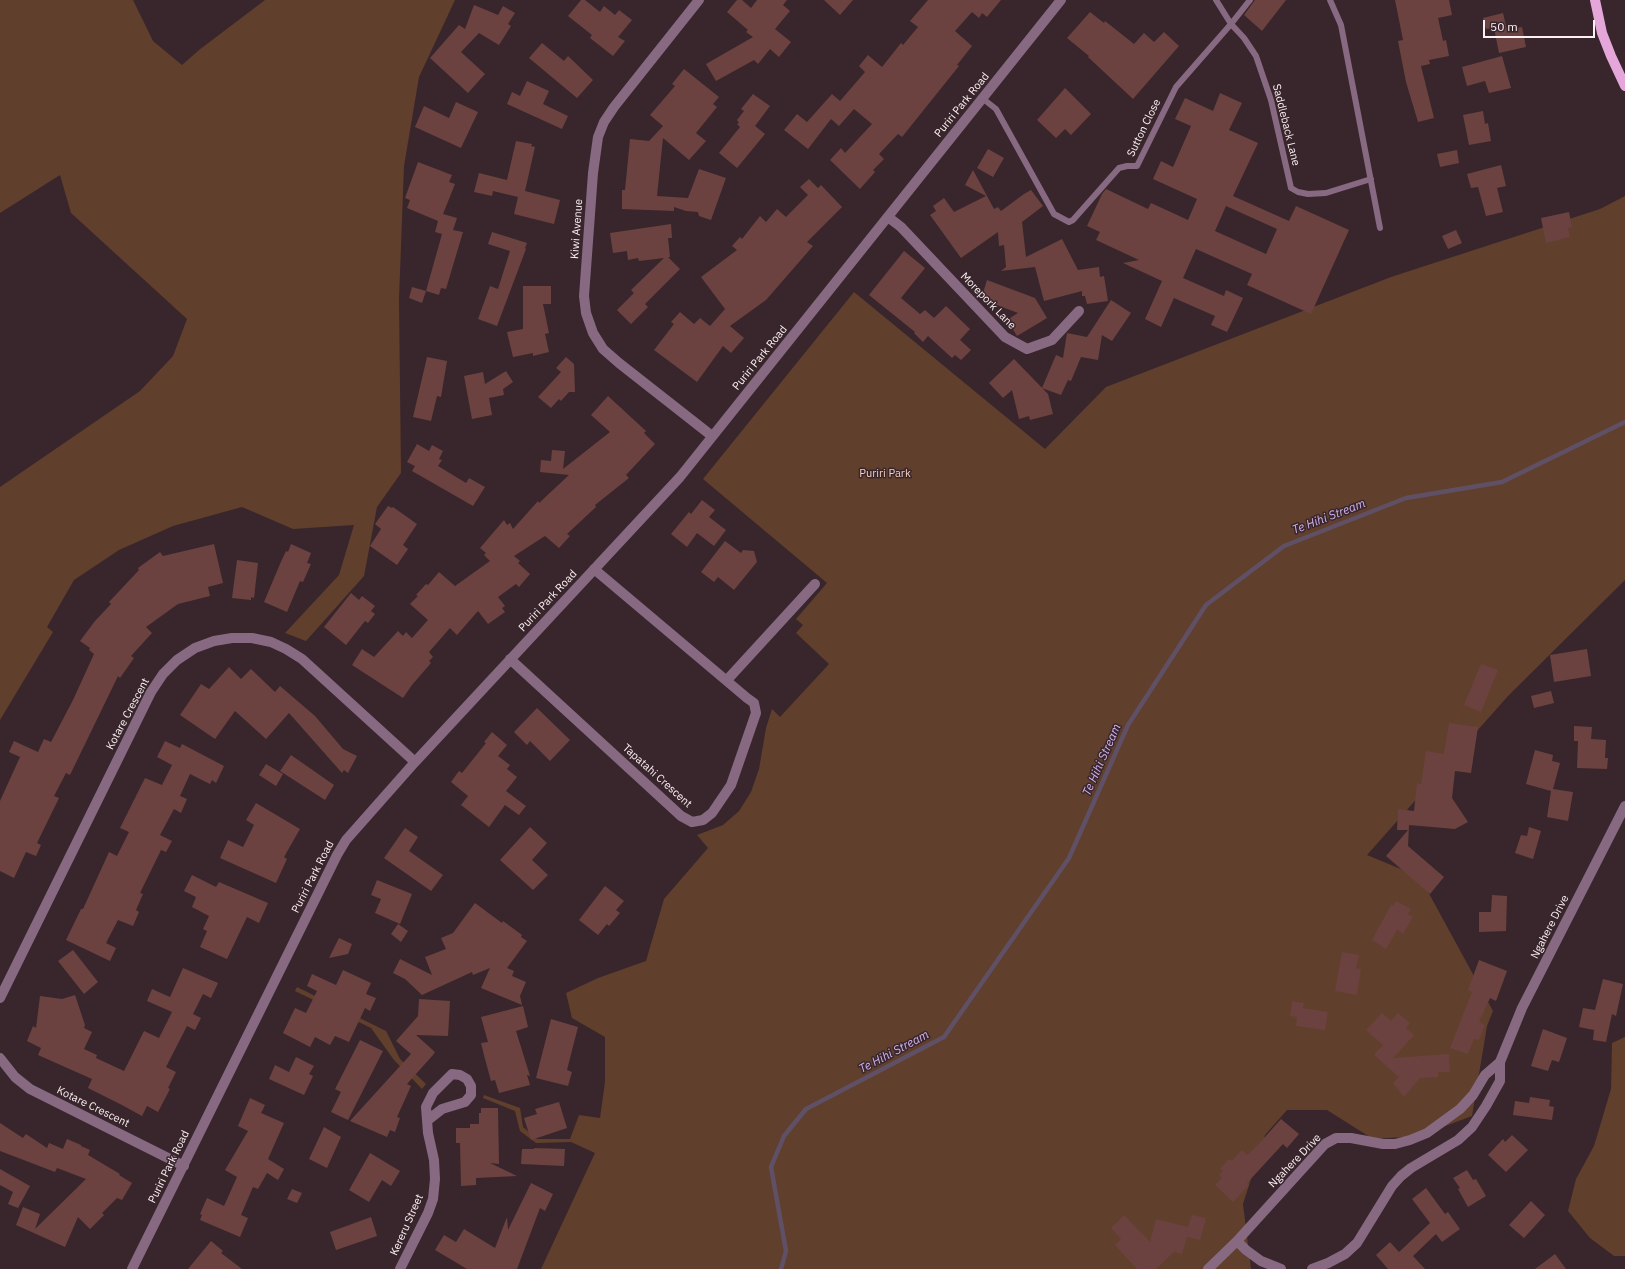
<!DOCTYPE html>
<html>
<head>
<meta charset="utf-8">
<style>
	body { margin:0 }
	#map { position:relative; width:1625px; height:1269px; overflow:hidden; background:#38262c; font-family:"IBM Plex Sans",sans-serif }
	canvas { display:block }
	.scale { position:absolute; left:1483px; top:20px; width:112px; height:18px; box-sizing:border-box; border:2px solid #fdf0f4; border-top:0; padding-left:5px; font-size:12px; line-height:14px; white-space:nowrap; color:#fdf0f4; -webkit-text-stroke:3px #38262c; paint-order:stroke }
</style>
</head>
<body>
<div id="map">
<canvas width="1625" height="1269"></canvas>
<div class="scale">50 m</div>
</div>
<script>
const g = document.querySelector('canvas').getContext('2d');
g.lineJoin = 'round';
function fillPath(path, color) {
  g.fillStyle = color;
  g.fill(path, 'evenodd');
}
function poly(rows) {
  const path = new Path2D();
  for (const r of rows) {
    path.moveTo(r[0], r[1]);
    for (let i = 2; i < r.length; i += 2) path.lineTo(r[i], r[i + 1]);
  }
  return path;
}
function trace(path, color, width, dash) {
  g.strokeStyle = color;
  g.lineWidth = width;
  g.lineCap = dash ? 'butt' : 'round';
  g.setLineDash(dash || []);
  g.stroke(path);
}
function drawText(font, color, halo, rows, align = 'center') {
  g.font = font + ' "IBM Plex Sans",sans-serif';
  g.lineWidth = 3;
  g.setLineDash([]);
  g.textBaseline = 'middle';
  g.strokeStyle = halo;
  g.fillStyle = color;
  for (const [text, x, y, turn = 0] of rows) {
    g.save();
    g.translate(x, y);
    g.rotate((+turn || 0) * Math.PI / 180);
    g.textAlign = isNaN(turn) ? turn : align;
    if (halo) g.strokeText(text, 0, 0);
    g.fillText(text, 0, 0);
    g.restore();
  }
}
fillPath(poly([
	[0,0,133,0,153,41,182,65,199,50,265,0,455,0,419,77,404,166,399,299,401,473,377,507,364,576,306,641,285,633,339,575,354,525,293,529,242,507,173,526,119,550,74,580,47,627,53,632,0,720,0,487,140,391,173,356,187,319,71,213,60,175,0,213],
	[1625,196,1625,580,1508,696,1367,855,1420,877,1493,1011,1487,1026,1472,1116,1419,1136,1373,1139,1327,1110,1287,1110,1265,1135,1243,1204,1251,1269,541,1269,595,1153,571,1142,536,1143,520,1131,515,1111,483,1098,484,1095,520,1108,523,1127,537,1139,570,1139,579,1115,600,1118,605,1082,605,1037,572,1018,566,993,598,978,646,961,664,899,708,848,697,835,723,825,739,811,751,792,759,769,766,728,772,709,780,717,829,664,796,633,803,625,796,619,827,583,703,479,854,292,1045,449,1106,387,1391,277,1600,209],
	[297,987,386,1031,400,1059,426,1084,422,1089,394,1060,371,1028,295,991],
	[1625,1037,1625,1256,1614,1256,1590,1238,1568,1211,1576,1179,1594,1146,1611,1089,1612,1043]
]), '#603f2c');
trace(poly([
	[781,1269,786,1251,771,1167,784,1136,806,1109,944,1037,1069,858,1128,725,1206,605,1284,546,1406,498,1502,482,1625,422]
]), '#605066', 4.5);
fillPath(poly([
	[581,0,585,0,600,12,604,6,615,15,619,10,632,20,618,37,625,41,613,56,590,38,592,35,568,16],
	[737,0,742,0,751,8,757,0,787,0,783,5,790,11,775,29,791,42,779,57,770,49,758,64,754,60,716,81,706,64,753,37,746,32,748,30,727,12],
	[824,0,853,0,840,15],
	[928,0,1001,0,987,17,982,13,979,18,972,12,955,31,972,46,957,65,959,66,902,137,898,134,879,154,884,159,873,170,875,172,860,189,830,160,841,148,845,153,872,124,854,109,839,126,831,119,808,149,784,130,797,114,807,122,832,94,840,101,865,72,859,66,868,55,882,67,901,43,903,45,918,27,910,21],
	[1255,0,1286,0,1262,31,1244,15],
	[1395,0,1449,0,1452,15,1438,18,1443,41,1446,40,1449,56,1429,60,1430,64,1421,66,1434,118,1418,122,1406,82,1398,41,1403,40],
	[474,5,498,15,503,6,515,13,508,24,511,26,499,45,479,33,461,52,485,74,468,93,430,58,459,25,465,29],
	[1090,12,1104,23,1105,21,1134,44,1144,33,1154,42,1164,32,1179,46,1133,99,1088,57,1089,56,1067,38],
	[1503,13,1507,30,1522,27,1526,47,1499,53,1494,28,1486,29,1483,18],
	[542,43,564,61,568,56,593,80,577,98,529,58],
	[1502,56,1511,88,1489,93,1485,81,1467,86,1462,67],
	[684,69,719,97,713,104,717,107,696,133,706,141,689,160,663,138,657,196,688,198,699,169,726,178,711,220,699,216,698,212,686,211,674,207,674,211,622,209,622,190,625,190,630,139,649,141,663,126,650,115,675,86,672,84],
	[527,81,549,91,543,104,568,116,562,129,507,104,512,92,520,96],
	[1065,88,1091,114,1071,135,1065,129,1056,138,1037,120],
	[1220,93,1242,103,1229,130,1258,143,1233,196,1289,221,1296,206,1349,230,1311,314,1247,285,1252,274,1196,249,1183,278,1224,296,1226,290,1243,298,1227,332,1211,325,1215,316,1174,298,1161,327,1145,319,1162,281,1123,263,1139,260,1096,240,1100,232,1087,226,1102,194,1106,189,1148,209,1151,203,1188,220,1197,199,1153,179,1161,161,1173,167,1191,126,1175,119,1185,98,1213,111],
	[1226,206,1277,229,1266,254,1215,231],
	[753,94,770,106,755,126,765,134,737,168,719,153,740,127,737,124,739,123,737,120,744,111,741,109],
	[456,102,478,112,461,148,415,127,424,106,449,118],
	[1483,111,1485,124,1488,123,1491,141,1469,145,1463,115],
	[516,141,532,144,531,146,535,147,525,191,560,200,554,224,514,214,518,197,493,191,492,196,474,192,479,173,507,180],
	[988,149,1004,158,993,177,977,168],
	[1457,150,1459,163,1440,167,1437,154],
	[418,162,452,175,449,182,455,184,443,214,457,218,453,230,463,232,446,289,441,288,439,295,426,291,442,234,435,232,438,221,407,208,410,200,405,198],
	[1501,165,1506,186,1497,188,1503,212,1486,216,1478,187,1471,188,1467,174],
	[973,170,994,209,998,207,1001,211,1024,194,1031,190,1043,206,1022,222,1026,257,1062,239,1078,270,1099,267,1100,277,1104,276,1108,301,1087,304,1085,296,1082,296,1082,291,1044,301,1035,267,1001,271,1006,267,1004,245,999,246,998,232,961,258,930,215,936,211,933,206,944,198,954,212,986,196,965,185],
	[809,179,818,188,821,185,842,207,807,242,813,246,766,300,730,326,744,338,731,353,723,346,697,382,654,350,674,324,671,322,680,312,694,324,700,318,710,326,725,309,701,277,737,250,732,246,740,237,742,239,760,216,766,222,777,209,786,217,808,195,800,187],
	[1569,212,1572,227,1568,228,1570,237,1546,243,1541,218],
	[671,224,672,238,668,238,670,257,668,257,680,269,645,304,648,307,631,324,617,310,634,293,631,290,664,258,639,261,638,258,628,260,627,251,613,253,610,233],
	[1456,230,1462,243,1448,249,1442,236],
	[492,232,527,243,525,248,526,249,497,326,478,319,490,286,498,289,510,251,488,244],
	[904,251,925,268,901,298,920,314,925,310,934,318,946,306,970,329,960,340,971,350,961,360,955,355,952,358,928,336,923,342,914,333,915,332,869,295],
	[987,280,1035,298,1047,318,1017,336,1007,320,1018,313,981,299],
	[523,286,551,286,551,304,543,304,549,333,545,334,549,352,533,356,533,353,513,357,507,332,523,329],
	[412,287,426,291,422,303,409,298],
	[1111,300,1131,313,1112,341,1102,335,1098,360,1081,357,1071,381,1068,380,1061,395,1042,388,1056,355,1063,358,1067,333,1087,337],
	[427,357,447,361,441,397,437,396,431,421,413,417],
	[566,357,574,364,575,392,569,392,561,401,559,399,551,408,538,397,561,372,556,368],
	[1014,359,1048,394,1053,414,1030,420,1029,416,1019,419,1012,390,1003,398,989,383],
	[506,371,513,382,503,389,504,395,489,398,492,415,472,419,464,376,483,372,485,384],
	[608,396,646,431,644,433,655,444,626,475,629,478,595,505,596,507,567,534,570,536,559,548,545,536,514,556,520,561,518,563,530,574,519,587,516,584,498,597,505,606,502,608,505,612,488,624,478,611,457,635,450,628,429,652,433,657,429,661,431,663,412,685,403,698,352,665,362,649,374,657,398,631,403,636,406,632,412,638,428,620,410,604,418,596,416,595,426,584,428,585,439,572,455,586,490,561,484,555,486,553,480,548,504,520,507,525,510,523,513,529,538,501,539,503,569,475,540,472,541,460,551,461,552,450,565,451,563,469,610,432,591,415],
	[417,444,429,451,432,445,443,451,439,459,442,460,438,466,466,483,469,478,485,487,473,506,412,471,415,466,407,462],
	[702,500,715,510,709,517,726,530,714,546,697,533,687,547,671,534,689,512,691,514],
	[388,506,392,508,393,507,417,524,403,545,408,549,397,565,370,546,381,529,375,524],
	[725,541,741,553,743,550,754,551,757,562,734,590,718,577,714,582,701,572],
	[214,544,223,583,208,587,210,596,178,604,146,627,152,633,131,656,134,658,120,678,118,676,70,775,66,773,54,796,59,798,37,843,41,845,36,856,26,852,14,878,0,871,0,801,20,757,9,752,14,741,38,752,44,739,51,742,73,700,94,654,89,650,90,648,80,641,95,621,111,604,109,602,139,570,138,568,160,552,163,556],
	[291,544,311,553,307,563,311,564,303,582,300,581,287,612,264,602,280,564,286,551,288,552],
	[237,560,258,563,254,598,251,597,251,600,232,598],
	[351,593,359,600,362,596,375,606,371,611,375,614,368,623,365,621,346,645,324,627],
	[1587,649,1591,676,1554,682,1550,655],
	[1481,664,1498,670,1481,712,1464,705],
	[229,667,241,679,251,669,275,692,280,686,315,716,343,749,357,756,348,773,344,770,342,773,289,713,266,739,235,711,215,739,180,715,201,684,209,689],
	[1551,691,1554,703,1534,708,1531,696],
	[537,708,570,740,550,761,530,741,527,745,514,732],
	[1449,723,1478,727,1471,773,1455,771,1452,798,1468,822,1455,829,1409,825,1408,846,1444,877,1430,894,1386,856,1408,830,1397,830,1398,809,1414,811,1417,783,1421,784,1426,751,1444,754],
	[1574,726,1592,727,1591,739,1606,740,1605,758,1608,758,1607,769,1577,768,1578,741,1574,741],
	[492,732,507,745,498,756,510,765,507,769,517,777,506,791,526,806,519,815,505,805,489,827,461,805,468,796,451,782,459,771,462,773,486,743,484,742],
	[165,741,180,748,182,744,224,766,216,783,212,780,210,784,190,774,180,796,187,799,181,813,174,809,160,835,172,841,166,852,161,850,140,893,143,894,136,910,139,912,133,926,118,920,106,943,116,948,110,961,66,940,81,909,83,909,109,852,117,856,129,832,120,828,145,778,162,785,172,765,157,757],
	[1535,750,1553,755,1552,761,1560,763,1553,789,1573,792,1568,821,1547,817,1551,791,1526,784],
	[291,755,334,785,325,800,280,771],
	[266,764,283,774,276,786,259,775],
	[256,803,300,829,284,857,287,859,276,883,220,858,228,840,243,847,254,825,246,820],
	[530,827,547,843,532,860,548,875,533,890,500,860],
	[1529,827,1541,831,1533,859,1515,853,1521,835,1527,836],
	[405,828,418,837,409,851,443,875,431,891,384,858],
	[192,875,216,887,219,882,268,903,259,923,247,917,227,959,200,947,207,931,203,929,209,916,192,907,196,897,184,891],
	[377,880,412,894,400,924,375,913,381,899,371,895],
	[605,886,624,901,616,910,620,913,609,926,607,924,598,935,579,920],
	[1492,895,1507,896,1506,931,1479,932,1479,912,1491,912],
	[1396,901,1411,909,1408,914,1413,917,1403,934,1397,930,1386,949,1372,940,1391,905,1393,906],
	[475,903,502,923,503,921,522,935,521,937,527,941,507,968,514,971,512,976,526,982,520,996,522,1005,481,988,490,968,473,975,472,972,422,995,405,979,393,973,400,959,432,975,425,957,446,949,441,938,453,933],
	[398,924,408,931,401,942,391,934],
	[339,938,352,944,348,954,329,958],
	[73,950,98,982,84,994,58,961],
	[1342,952,1359,955,1356,968,1361,969,1357,995,1335,991],
	[1479,960,1507,971,1496,1001,1490,998,1479,1022,1485,1025,1479,1040,1474,1039,1468,1054,1450,1048,1472,992,1468,990],
	[183,968,218,983,211,998,203,994,193,1014,201,1018,195,1030,187,1026,166,1067,176,1072,168,1088,170,1089,158,1112,147,1106,142,1116,122,1105,88,1088,92,1079,38,1055,41,1048,27,1041,33,1026,36,1028,40,996,62,999,75,995,85,1025,84,1028,92,1032,84,1049,97,1055,96,1058,124,1071,144,1031,159,1038,172,1012,147,1001,152,989,170,997],
	[343,970,371,983,366,994,376,998,370,1011,365,1008,349,1042,335,1036,330,1045,315,1037,310,1047,283,1033,295,1008,306,1013,317,991,307,986,312,974,336,985],
	[1603,979,1623,984,1616,1016,1612,1014,1606,1042,1593,1040,1594,1030,1579,1027,1583,1008,1595,1010],
	[419,999,450,1001,448,1036,416,1035,435,1052,433,1055,407,1084,411,1086,397,1117,400,1118,395,1132,390,1130,387,1137,350,1121,411,1054,396,1041,418,1016],
	[1292,1001,1304,1003,1303,1008,1328,1012,1325,1030,1296,1026,1297,1017,1290,1016],
	[523,1006,528,1027,516,1031,530,1076,527,1075,530,1085,499,1093,495,1080,491,1081,485,1059,481,1043,488,1042,481,1017],
	[1382,1013,1391,1021,1398,1013,1410,1023,1406,1028,1414,1035,1393,1058,1449,1054,1450,1072,1438,1072,1438,1077,1420,1078,1404,1097,1393,1083,1399,1077,1374,1055,1383,1045,1366,1030],
	[551,1019,578,1027,567,1070,572,1072,568,1086,536,1078],
	[1543,1029,1567,1038,1559,1062,1552,1060,1548,1071,1531,1066],
	[360,1040,383,1051,348,1120,331,1112,341,1092,335,1089],
	[296,1057,314,1066,309,1074,313,1076,304,1095,269,1079,275,1065,289,1072],
	[1530,1097,1550,1100,1549,1106,1554,1107,1552,1120,1513,1115,1515,1101,1529,1103],
	[250,1098,265,1105,261,1113,284,1123,268,1159,284,1169,278,1180,267,1173,258,1189,253,1187,241,1215,248,1218,240,1237,200,1220,202,1215,200,1214,207,1198,224,1206,237,1177,225,1170,248,1131,238,1126],
	[559,1102,567,1128,531,1140,524,1118,537,1114,535,1109],
	[481,1108,498,1108,499,1164,490,1163,517,1176,476,1178,476,1185,461,1186,460,1143,456,1143,456,1128,470,1128,470,1124,479,1124,479,1113,481,1113],
	[1281,1119,1299,1134,1287,1148,1283,1144,1247,1183,1249,1185,1233,1202,1215,1185,1222,1178,1219,1175,1223,1171,1220,1169,1229,1159,1232,1161,1242,1150,1247,1155,1255,1148],
	[0,1123,23,1138,26,1134,47,1148,49,1143,63,1149,67,1139,81,1145,81,1146,90,1150,88,1155,120,1174,119,1175,132,1183,122,1200,117,1198,102,1213,104,1215,90,1229,78,1217,65,1247,16,1225,23,1207,40,1214,35,1229,86,1179,57,1168,55,1172,0,1151],
	[324,1127,341,1137,327,1168,309,1159],
	[1512,1135,1528,1150,1506,1172,1488,1155,1503,1139,1505,1142],
	[534,1148,565,1149,564,1166,521,1164,522,1149,534,1149],
	[370,1153,400,1171,391,1186,382,1180,369,1202,349,1190],
	[0,1169,30,1186,18,1208,8,1204,13,1192,0,1185],
	[1467,1170,1473,1180,1476,1179,1486,1196,1468,1207,1458,1189,1460,1188,1453,1178],
	[531,1183,553,1194,545,1211,540,1208,517,1269,467,1269,435,1250,444,1235,456,1242,464,1229,495,1248,507,1217,508,1230],
	[1426,1188,1445,1214,1448,1212,1460,1229,1442,1242,1436,1234,1413,1256,1425,1269,1388,1269,1376,1255,1390,1242,1399,1252,1430,1223,1412,1199],
	[292,1189,302,1193,297,1203,287,1199],
	[1531,1201,1545,1215,1524,1238,1509,1225],
	[1124,1215,1150,1242,1156,1219,1188,1227,1192,1215,1206,1218,1200,1240,1187,1237,1182,1254,1174,1252,1156,1269,1137,1269,1115,1245,1121,1239,1111,1228],
	[371,1217,377,1236,336,1250,330,1232],
	[211,1241,223,1251,221,1253,242,1269,188,1269],
	[1555,1254,1566,1269,1535,1269]
]), '#6b423f');
trace(poly([
	[1250,0,1231,24,1244,38,1256,56,1271,100,1291,188,1298,192,1308,194,1326,193,1371,179],
	[1330,0,1341,25,1380,228],
	[982,98,996,109,1054,214,1069,222,1073,220,1119,168,1127,166,1137,166,1176,87,1231,24,1216,0]
]), '#886982', 6);
trace(poly([
	[699,0,614,107,604,122,598,137,593,173,584,296,586,313,593,333,603,349,619,363,712,436],
	[888,217,901,227,1005,337,1027,349,1052,340,1079,311],
	[510,659,681,816,692,822,703,820,712,813,731,785,756,713,754,703,747,698,594,569],
	[727,680,815,584],
	[0,998,151,692,163,674,177,660,195,648,214,641,232,638,252,638,271,642,286,649,302,659,415,762],
	[0,1058,15,1077,30,1089,184,1166],
	[1237,1241,1246,1250,1261,1261,1281,1269],
	[132,1269,337,855,346,840,415,762,680,477,1061,0],
	[400,1269,428,1213,433,1199,435,1179,434,1160,428,1133,426,1107,433,1093,452,1074,460,1075,467,1079,471,1086,471,1095,465,1102,442,1109,428,1120],
	[1208,1269,1237,1241,1325,1144,1336,1138,1351,1138,1383,1144,1395,1144,1410,1140,1427,1133,1460,1109,1473,1095,1485,1075,1500,1062],
	[1312,1269,1328,1263,1345,1254,1357,1243,1392,1186,1401,1176,1411,1168,1458,1140,1472,1127,1486,1106,1500,1081,1500,1062,1522,1008,1625,806]
]), '#886982', 10);
trace(poly([
	[1595,0,1602,33,1611,56,1625,86]
]), '#e5a6da', 10);
drawText('11px', '#fdf0f4', '#38262c', [
	["Puriri Park Road",962,105,-51],
	["Saddleback Lane",1286,125,76],
	["Sutton Close",1144,128,-64],
	["Kiwi Avenue",577,229,-86],
	["Morepork Lane",988,301,46],
	["Puriri Park Road",760,358,-51],
	["Puriri Park Road",548,601,-47],
	["Kotare Crescent",128,714,-62],
	["Tapatahi Crescent",657,776,42],
	["Puriri Park Road",313,877,-63],
	["Ngahere Drive",1550,927,-63],
	["Kotare Crescent",93,1107,26],
	["Ngahere Drive",1295,1161,-46],
	["Puriri Park Road",169,1167,-64],
	["Kereru Street",407,1225,-66]
]);
drawText('11px', '#f6cfba', '#38262c', [
	["Puriri Park",885,474]
]);
drawText('italic 12px', '#d0b2ee', '#38262c', [
	["Te Hihi Stream",1329,517,-21],
	["Te Hihi Stream",1102,760,-66],
	["Te Hihi Stream",894,1052,-28]
]);
</script>
</body>
</html>
